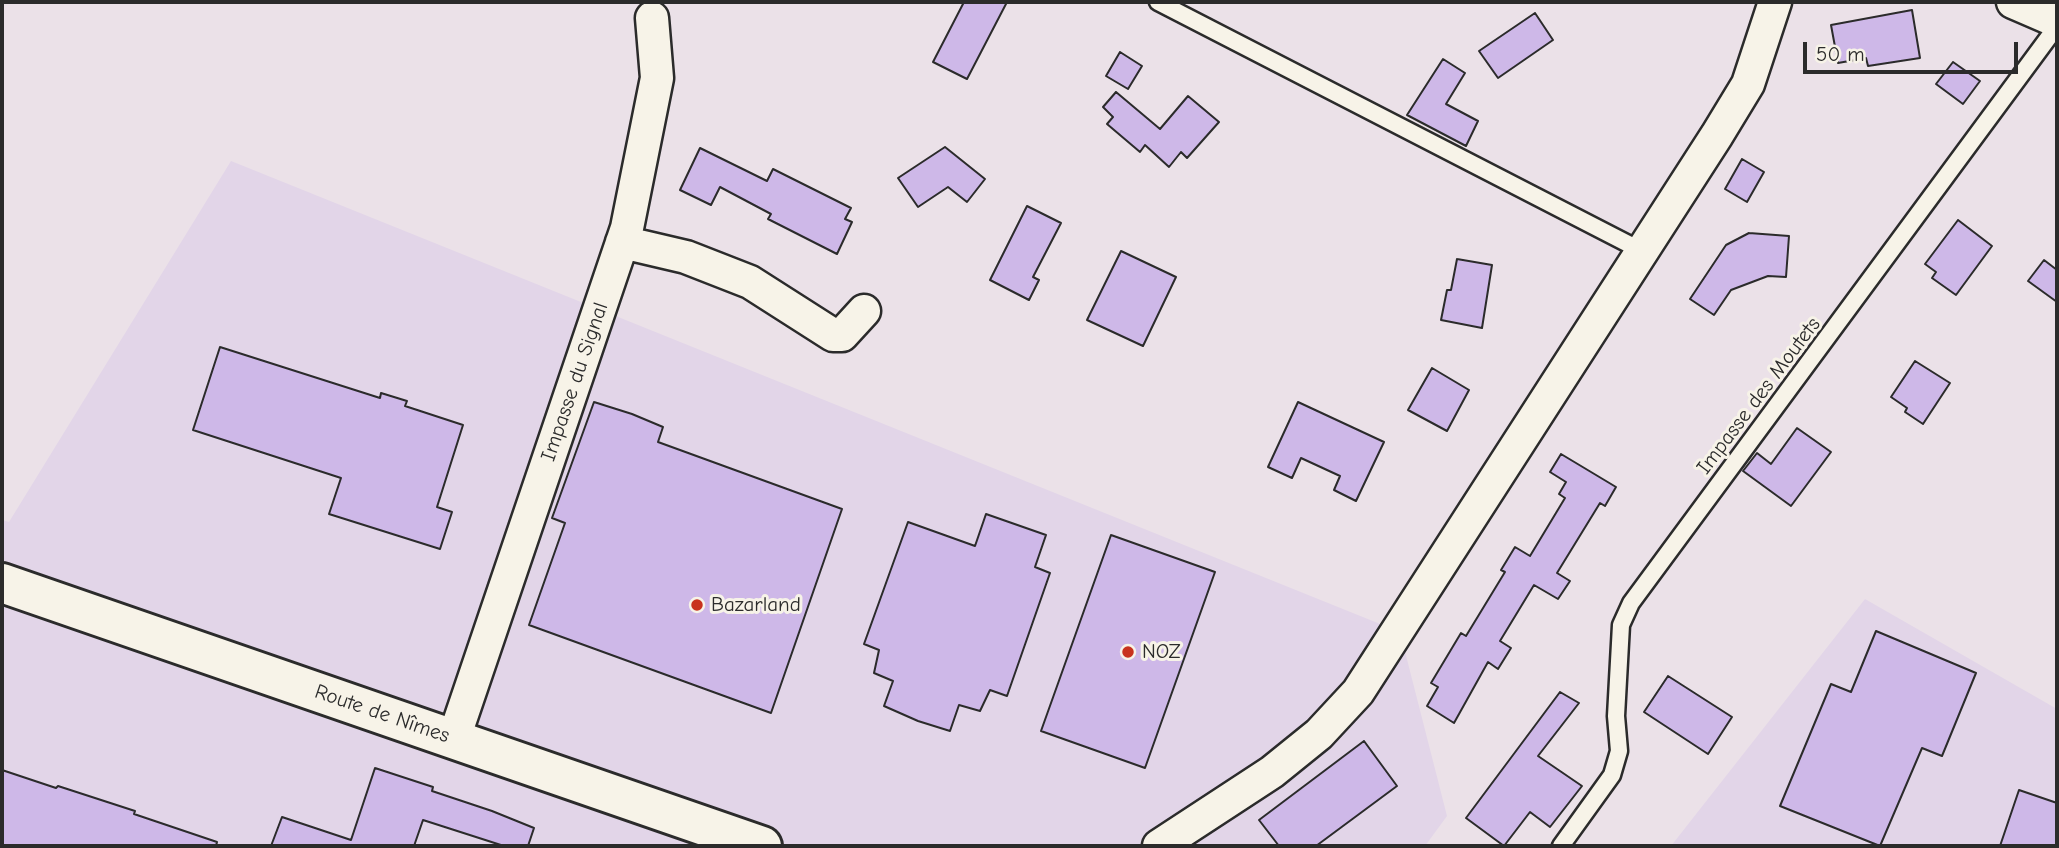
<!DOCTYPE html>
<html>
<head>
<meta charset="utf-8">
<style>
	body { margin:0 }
	#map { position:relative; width:2059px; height:848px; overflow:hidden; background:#ebe1e8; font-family:"Comic Neue",sans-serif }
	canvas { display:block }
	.frame { position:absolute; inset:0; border:4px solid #2b2b2b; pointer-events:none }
	.scale { position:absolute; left:1803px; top:42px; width:215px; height:32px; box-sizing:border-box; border:4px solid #2b2b2b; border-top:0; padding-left:9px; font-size:21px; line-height:24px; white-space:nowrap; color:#2b2b2b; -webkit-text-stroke:5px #f7f3e8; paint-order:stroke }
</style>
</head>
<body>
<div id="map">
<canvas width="2059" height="848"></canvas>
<div class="frame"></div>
<div class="scale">50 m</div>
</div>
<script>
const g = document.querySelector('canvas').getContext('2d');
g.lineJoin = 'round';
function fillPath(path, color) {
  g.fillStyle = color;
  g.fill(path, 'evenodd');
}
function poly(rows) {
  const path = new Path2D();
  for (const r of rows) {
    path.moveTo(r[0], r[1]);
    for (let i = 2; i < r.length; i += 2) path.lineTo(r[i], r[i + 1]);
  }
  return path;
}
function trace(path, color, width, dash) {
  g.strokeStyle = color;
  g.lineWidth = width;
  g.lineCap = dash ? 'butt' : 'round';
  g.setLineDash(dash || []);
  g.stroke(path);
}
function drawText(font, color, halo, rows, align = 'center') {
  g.font = font + ' "Comic Neue",sans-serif';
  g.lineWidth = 6;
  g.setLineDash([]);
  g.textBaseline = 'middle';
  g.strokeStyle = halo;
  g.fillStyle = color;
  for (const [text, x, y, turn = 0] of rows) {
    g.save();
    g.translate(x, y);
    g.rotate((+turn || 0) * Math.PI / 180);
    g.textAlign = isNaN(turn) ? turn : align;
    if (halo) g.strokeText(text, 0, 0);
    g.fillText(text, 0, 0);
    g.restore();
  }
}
fillPath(poly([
	[231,161,1400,632,1447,816,1425,846,2,846,2,520,9,522],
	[1865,599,2057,709,2057,846,1671,846]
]), '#e2d5e8');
const building = poly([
	[964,2,1007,2,967,79,933,62,964,2],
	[1912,10,1920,58,1868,66,1866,58,1838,63,1831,25,1912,10],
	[1535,13,1553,40,1498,78,1479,51,1535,13],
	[1120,52,1142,66,1128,89,1106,76,1120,52],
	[1443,59,1465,73,1446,104,1478,121,1466,146,1407,115,1443,59],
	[1953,62,1980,81,1963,104,1936,84,1953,62],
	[1116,92,1160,129,1188,96,1219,122,1187,158,1181,152,1169,167,1145,145,1140,152,1107,124,1113,117,1103,107,1116,92],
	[945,147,985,179,967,202,948,187,918,207,898,178,945,147],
	[700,148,767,181,773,169,851,208,845,219,852,222,837,254,768,219,771,214,720,187,711,205,680,190,700,148],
	[1742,159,1764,172,1747,202,1725,189,1742,159],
	[1027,206,1061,223,1033,277,1039,280,1029,300,990,280,1027,206],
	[1958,220,1992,246,1956,295,1932,278,1936,272,1925,264,1958,220],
	[1749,233,1789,236,1786,277,1768,276,1731,290,1714,315,1690,299,1726,245,1749,233],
	[1121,251,1176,277,1143,346,1087,320,1121,251],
	[1457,259,1492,265,1482,328,1441,320,1447,290,1451,290,1457,259],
	[2044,260,2057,270,2057,302,2028,281,2044,260],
	[220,347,380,398,381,393,407,401,405,406,463,425,437,507,452,512,440,549,329,514,341,478,193,430,220,347],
	[1915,361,1950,383,1923,424,1905,412,1907,408,1891,397,1915,361],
	[1432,368,1469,390,1447,431,1408,410,1432,368],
	[594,402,632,414,663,427,658,442,842,509,771,713,529,625,565,523,552,518,594,402],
	[1298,402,1384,442,1356,501,1334,490,1340,476,1301,458,1292,478,1268,467,1298,402],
	[1797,428,1831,452,1791,506,1743,471,1757,453,1771,464,1797,428],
	[1561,454,1616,487,1605,506,1600,503,1557,573,1570,581,1558,599,1534,585,1500,641,1511,648,1498,669,1488,662,1454,723,1427,706,1438,687,1431,683,1461,633,1466,636,1505,572,1501,570,1515,547,1530,556,1565,498,1559,494,1566,482,1550,472,1561,454],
	[986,514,1046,535,1035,567,1050,573,1007,696,990,690,980,711,959,705,950,731,918,721,884,706,893,681,874,673,879,650,864,644,908,522,975,546,986,514],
	[1111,535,1215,572,1145,768,1041,731,1111,535],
	[1876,631,1976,673,1942,756,1922,748,1880,846,1780,806,1831,684,1851,692,1876,631],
	[1668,676,1732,717,1708,754,1644,712,1668,676],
	[1560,692,1579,703,1538,756,1582,786,1550,827,1530,812,1504,846,1466,818,1560,692],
	[1364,741,1397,786,1316,846,1279,846,1259,820,1364,741],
	[375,768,433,787,432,791,492,811,534,828,528,846,504,846,423,820,414,846,271,846,282,817,351,840,375,768],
	[2,770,56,788,58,786,135,811,134,814,217,842,216,846,2,846,2,770],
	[2019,790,2057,803,2057,846,2000,846,2019,790]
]);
fillPath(building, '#ceb8e8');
trace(building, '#2b2b2b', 2);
const lane = poly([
	[1158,2,1642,251],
	[1561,846,1612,775,1619,751,1616,716,1621,625,1631,603,2057,26]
]);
const street = poly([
	[2013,2,2057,21],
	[622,242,686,257,750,282,833,335,842,335,864,311],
	[454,738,627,228,657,78,652,18],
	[1159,846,1272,772,1319,734,1358,692,1717,135,1748,84,1775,2]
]);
const secondary = poly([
	[2,583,762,846]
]);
trace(lane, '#2b2b2b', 21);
trace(street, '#2b2b2b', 37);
trace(secondary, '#2b2b2b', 44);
trace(lane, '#f7f3e8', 16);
trace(street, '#f7f3e8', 32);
trace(secondary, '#f7f3e8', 38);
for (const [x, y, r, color] of [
	[697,605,7,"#c8321e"],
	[1128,652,7,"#c8321e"]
]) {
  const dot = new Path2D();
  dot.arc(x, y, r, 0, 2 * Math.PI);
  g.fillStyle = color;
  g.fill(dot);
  trace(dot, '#f7f3e8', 2.5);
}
drawText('21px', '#2b2b2b', '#f7f3e8', [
	["Impasse du Signal",575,382,-71],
	["Impasse des Moutets",1759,396,-53],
	["Route de Nîmes",382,714,19]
]);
drawText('21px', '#2b2b2b', '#f7f3e8', [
	["Bazarland",711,605],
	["NOZ",1142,652]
], 'left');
</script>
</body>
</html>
